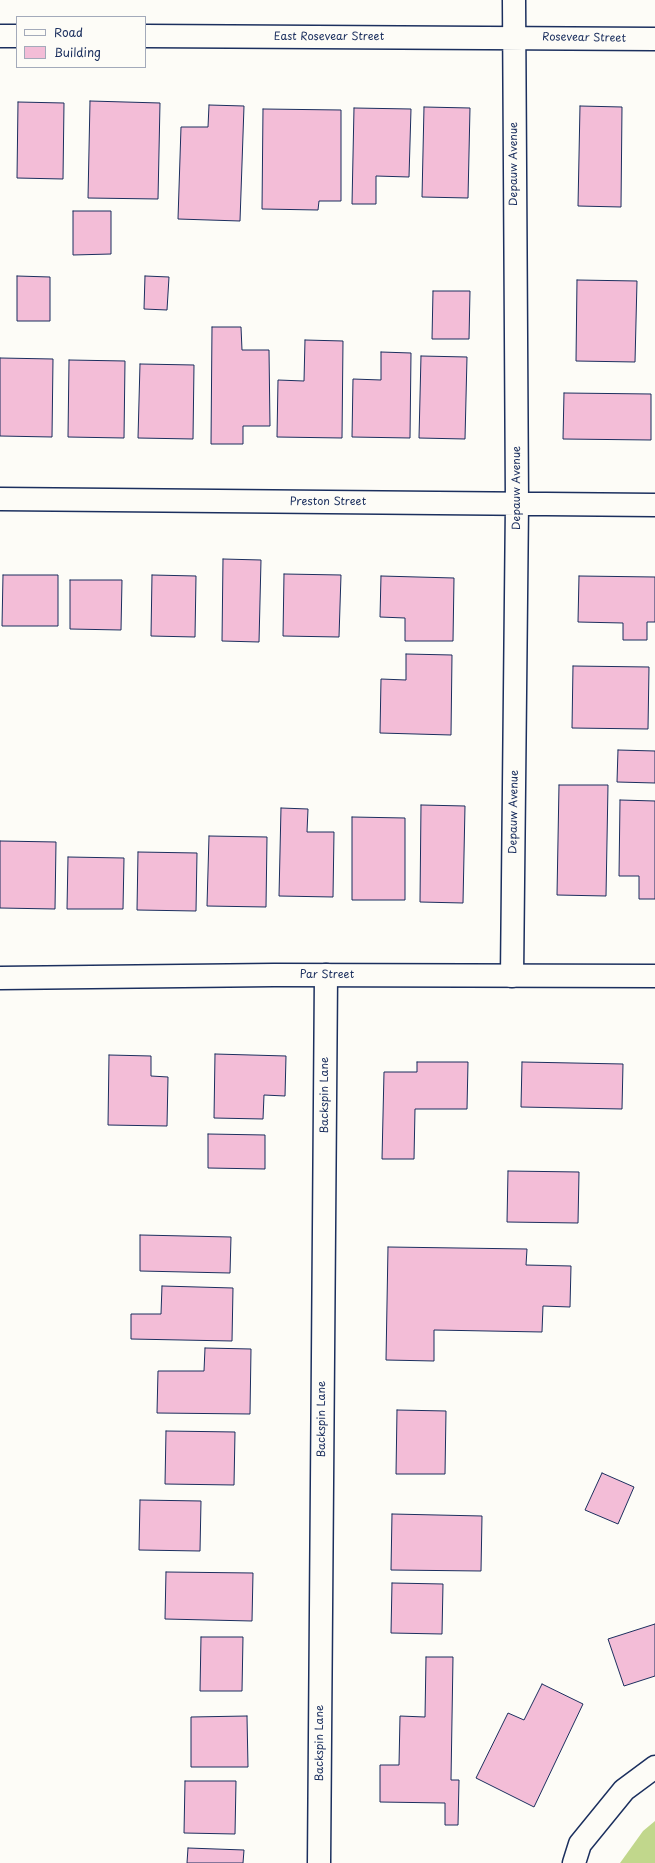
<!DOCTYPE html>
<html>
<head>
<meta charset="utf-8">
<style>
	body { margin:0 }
	#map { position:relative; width:655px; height:1863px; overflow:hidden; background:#fdfcf7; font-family:"Playpen Sans",sans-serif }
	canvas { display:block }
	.legend { position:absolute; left:16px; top:16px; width:130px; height:52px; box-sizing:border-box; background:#fdfcf7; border:1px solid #a3aaba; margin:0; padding:5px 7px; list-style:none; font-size:12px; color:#1b2f5e }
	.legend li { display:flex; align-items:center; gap:8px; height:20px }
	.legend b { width:20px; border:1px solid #a3aaba }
</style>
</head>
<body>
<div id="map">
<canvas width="655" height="1863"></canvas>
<ul class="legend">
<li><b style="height:5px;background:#fdfcf7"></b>Road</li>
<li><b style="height:11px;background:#f3bdd7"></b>Building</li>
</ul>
</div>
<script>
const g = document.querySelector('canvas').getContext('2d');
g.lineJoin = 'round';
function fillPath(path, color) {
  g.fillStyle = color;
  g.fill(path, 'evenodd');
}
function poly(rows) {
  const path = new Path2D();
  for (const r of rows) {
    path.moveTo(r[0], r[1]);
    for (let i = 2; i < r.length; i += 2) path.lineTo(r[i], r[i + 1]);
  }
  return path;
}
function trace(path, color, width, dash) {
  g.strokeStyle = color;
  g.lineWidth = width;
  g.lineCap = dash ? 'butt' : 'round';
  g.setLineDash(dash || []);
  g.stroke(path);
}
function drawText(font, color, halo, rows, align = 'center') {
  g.font = font + ' "Playpen Sans",sans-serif';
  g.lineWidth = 4;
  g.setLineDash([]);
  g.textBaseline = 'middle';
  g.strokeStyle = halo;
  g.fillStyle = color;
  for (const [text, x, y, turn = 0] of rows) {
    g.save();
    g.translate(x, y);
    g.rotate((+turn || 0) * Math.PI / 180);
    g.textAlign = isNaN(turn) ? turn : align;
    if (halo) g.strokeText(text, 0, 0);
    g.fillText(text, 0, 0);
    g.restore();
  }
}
fillPath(poly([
	[655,1821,655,1863,620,1863,643,1831]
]), '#c1d78c');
const building = poly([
	[90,101,160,103,158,199,88,198,90,101],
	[18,102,64,103,63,179,17,178,18,102],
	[209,105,244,106,240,221,178,219,181,127,208,127,209,105],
	[580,106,622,107,621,207,578,206,580,106],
	[424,107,470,108,468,198,422,197,424,107],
	[354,108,411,109,409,177,376,176,376,204,352,204,354,108],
	[263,109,341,110,341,201,319,201,318,210,262,209,263,109],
	[73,211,111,211,111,254,73,255,73,211],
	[17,276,50,277,50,321,17,321,17,276],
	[145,276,169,277,167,310,144,309,145,276],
	[577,280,637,281,635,362,576,361,577,280],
	[433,291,470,291,469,339,432,339,433,291],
	[212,327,241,327,242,350,269,350,270,426,243,426,243,444,211,444,212,327],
	[305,340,343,341,342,438,277,437,278,380,304,381,305,340],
	[381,352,411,353,410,438,352,437,353,379,381,380,381,352],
	[421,356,467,357,465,439,419,438,421,356],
	[0,358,53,359,52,437,0,436,0,358],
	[69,360,125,361,124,438,68,437,69,360],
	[140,364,194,365,193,439,138,438,140,364],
	[564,393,651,394,651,440,563,439,564,393],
	[223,559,261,560,259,642,222,641,223,559],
	[284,574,341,575,339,637,283,636,284,574],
	[3,575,58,575,58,626,2,626,3,575],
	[152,575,196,576,195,637,151,636,152,575],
	[381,576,454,578,453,641,405,641,405,618,380,617,381,576],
	[579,576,655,577,655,622,647,622,647,640,623,640,623,623,578,622,579,576],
	[70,580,122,580,121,630,70,629,70,580],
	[406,654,452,655,451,735,380,733,381,679,406,680,406,654],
	[573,666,649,667,648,729,572,728,573,666],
	[618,750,655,751,655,783,617,782,618,750],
	[559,785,608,785,606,896,557,895,559,785],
	[620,800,655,801,655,899,639,899,639,876,619,876,620,800],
	[421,805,465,806,463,903,420,902,421,805],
	[281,808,308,809,307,832,334,832,333,897,279,896,281,808],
	[352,817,405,818,405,900,352,900,352,817],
	[209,836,267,837,266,907,207,906,209,836],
	[0,841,56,842,55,909,0,908,0,841],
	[138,852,197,853,196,911,137,910,138,852],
	[68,857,124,858,123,909,67,909,68,857],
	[215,1054,286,1056,285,1096,264,1095,263,1119,214,1118,215,1054],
	[109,1055,151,1056,151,1076,168,1077,167,1126,108,1125,109,1055],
	[417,1062,468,1062,467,1109,415,1109,414,1159,382,1159,384,1072,417,1072,417,1062],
	[522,1062,623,1064,622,1109,521,1107,522,1062],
	[208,1134,265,1135,265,1169,208,1168,208,1134],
	[508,1171,579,1172,578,1223,507,1222,508,1171],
	[140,1235,231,1237,230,1273,140,1271,140,1235],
	[388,1247,527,1249,526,1265,571,1266,570,1307,543,1306,542,1332,434,1330,434,1361,386,1360,388,1247],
	[162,1286,233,1288,232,1341,131,1339,131,1314,161,1314,162,1286],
	[205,1348,251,1349,250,1414,157,1413,158,1371,204,1371,205,1348],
	[397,1410,446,1411,445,1474,396,1474,397,1410],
	[166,1431,235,1432,234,1485,165,1484,166,1431],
	[602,1473,634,1487,618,1524,585,1510,602,1473],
	[140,1500,201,1501,200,1551,139,1550,140,1500],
	[392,1514,482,1516,481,1571,391,1570,392,1514],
	[166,1572,253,1573,252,1621,165,1619,166,1572],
	[392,1583,443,1584,442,1634,391,1633,392,1583],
	[655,1624,655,1676,624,1686,608,1639,655,1624],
	[201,1637,243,1637,242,1691,200,1691,201,1637],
	[426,1657,453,1657,451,1780,459,1780,458,1825,445,1825,445,1803,380,1802,380,1765,399,1765,400,1716,425,1717,426,1657],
	[542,1684,583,1704,534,1807,476,1778,508,1713,524,1720,542,1684],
	[247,1716,248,1767,191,1767,191,1717,247,1716],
	[185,1781,236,1781,235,1834,184,1833,185,1781],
	[188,1848,244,1850,243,1863,187,1863,188,1848]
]);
fillPath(building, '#f3bdd7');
trace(building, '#1b2f5e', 1);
const minor = poly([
	[0,36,17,36],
	[145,36,655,39],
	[0,499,655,505],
	[512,976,517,503,514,0],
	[319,1863,326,975],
	[574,1863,580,1844,624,1790,655,1767]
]);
const tertiary = poly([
	[0,978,274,975,655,976]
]);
trace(minor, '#1b2f5e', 25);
trace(tertiary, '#1b2f5e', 25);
trace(minor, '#fdfcf7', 22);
trace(tertiary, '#fdfcf7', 22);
drawText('11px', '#1b2f5e', '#fdfcf7', [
	["East Rosevear Street",329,37],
	["Rosevear Street",584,38,1],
	["Depauw Avenue",514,164,-90],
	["Depauw Avenue",517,488,-90],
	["Preston Street",328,502],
	["Depauw Avenue",514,812,-89],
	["Par Street",327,975],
	["Backspin Lane",325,1095,-90],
	["Backspin Lane",322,1419,-90],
	["Backspin Lane",320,1743,-90]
]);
</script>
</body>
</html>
